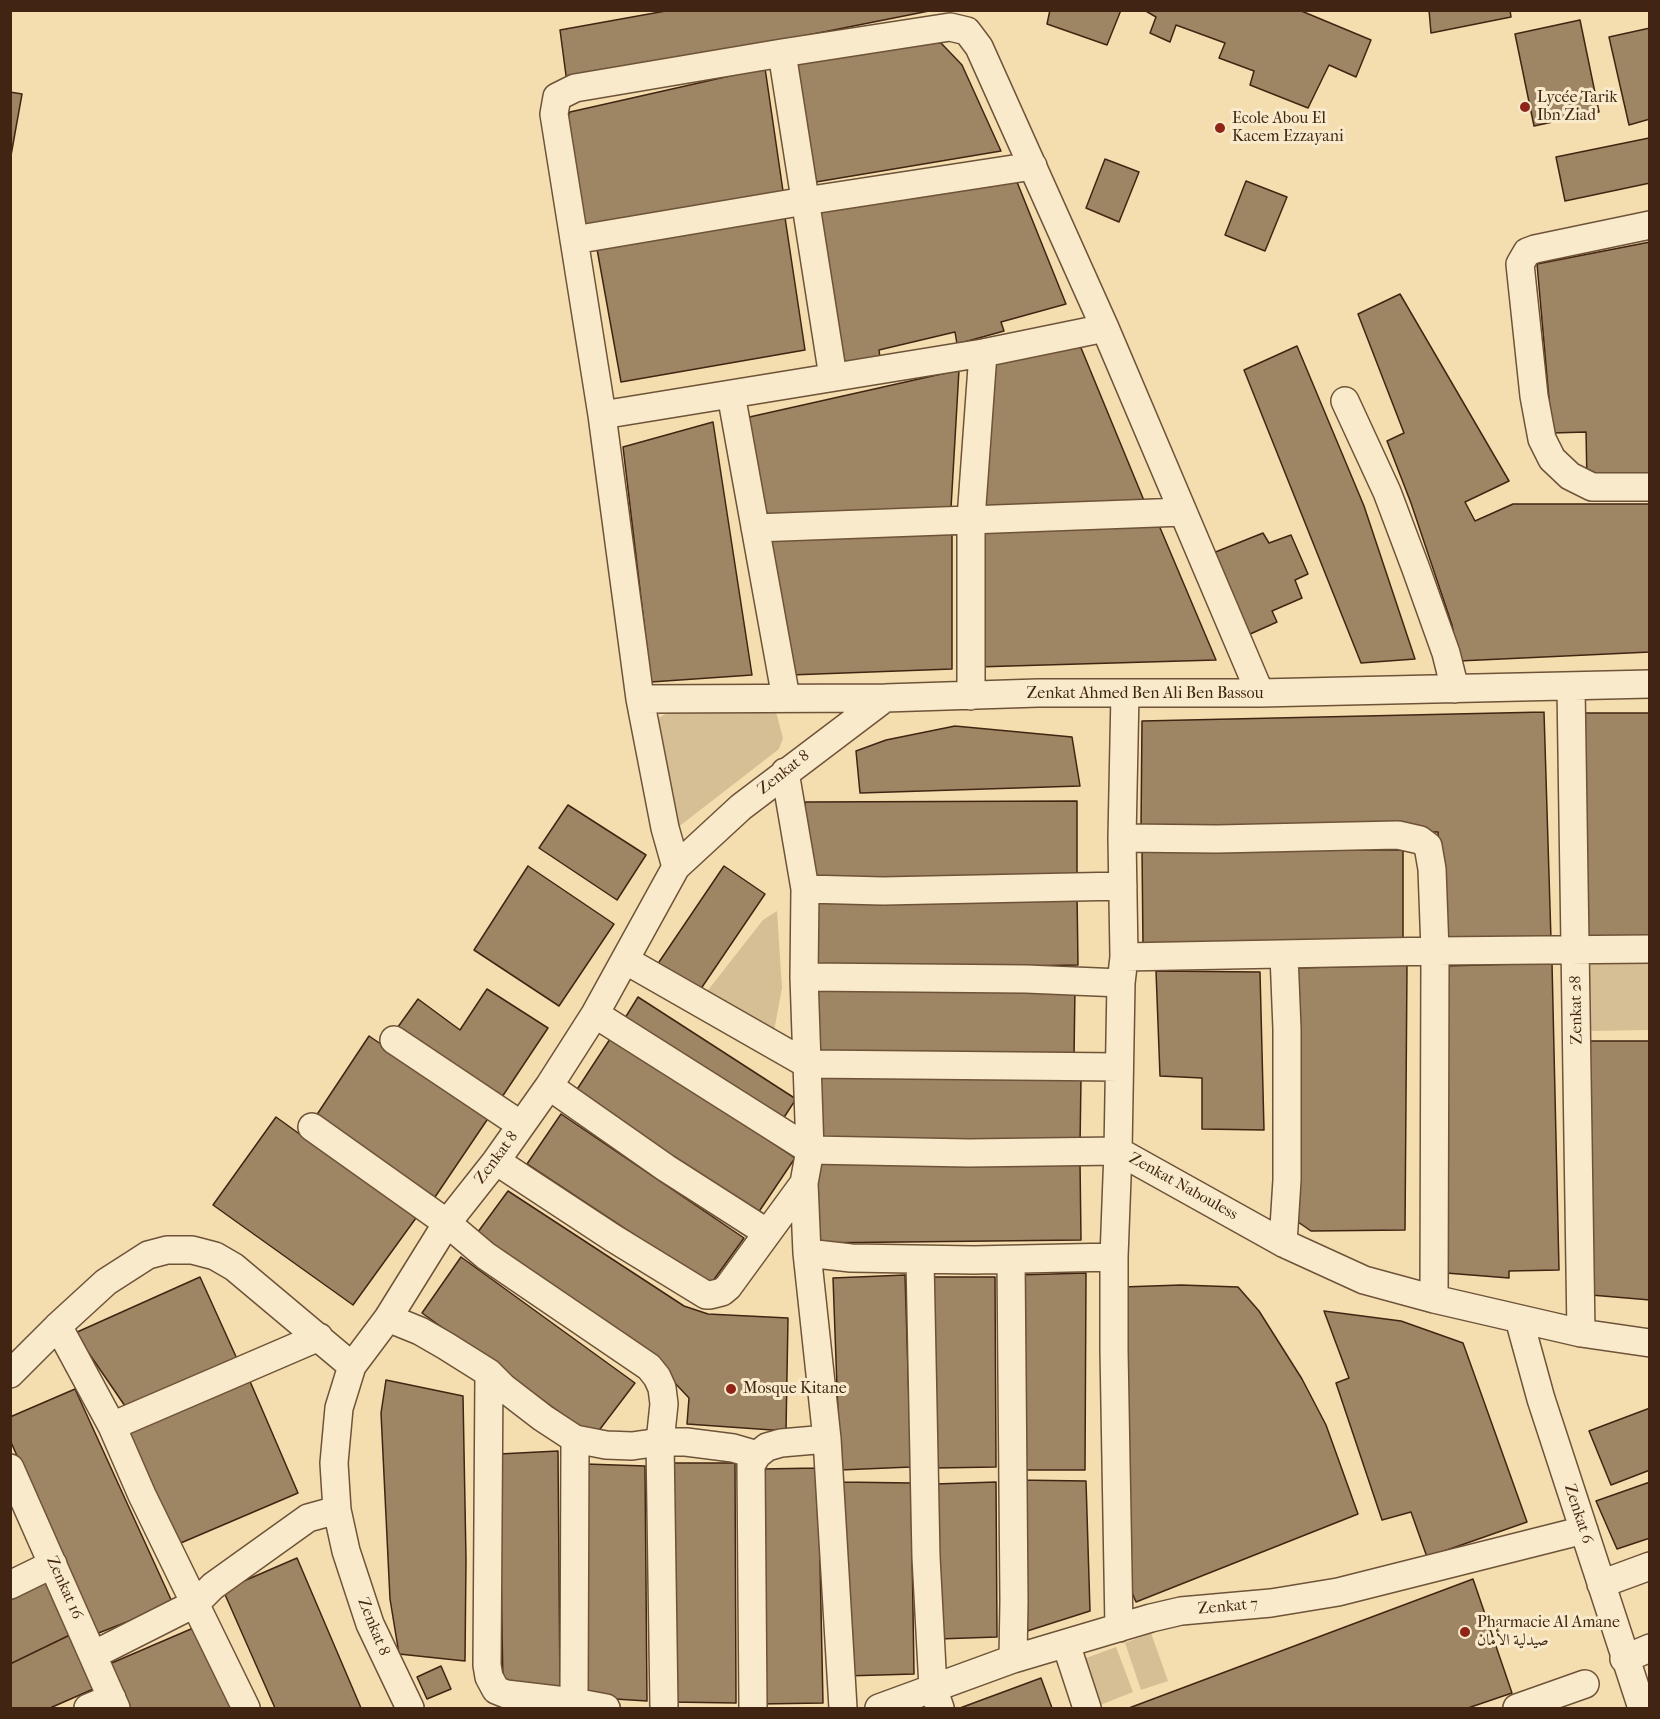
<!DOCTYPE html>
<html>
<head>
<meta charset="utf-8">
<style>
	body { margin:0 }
	#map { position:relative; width:1660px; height:1719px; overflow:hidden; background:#f4deaf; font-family:"IM FELL French Canon",serif }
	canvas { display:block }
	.frame { position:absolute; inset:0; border:12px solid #412512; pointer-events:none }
</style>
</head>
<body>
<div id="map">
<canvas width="1660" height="1719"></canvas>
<div class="frame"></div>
</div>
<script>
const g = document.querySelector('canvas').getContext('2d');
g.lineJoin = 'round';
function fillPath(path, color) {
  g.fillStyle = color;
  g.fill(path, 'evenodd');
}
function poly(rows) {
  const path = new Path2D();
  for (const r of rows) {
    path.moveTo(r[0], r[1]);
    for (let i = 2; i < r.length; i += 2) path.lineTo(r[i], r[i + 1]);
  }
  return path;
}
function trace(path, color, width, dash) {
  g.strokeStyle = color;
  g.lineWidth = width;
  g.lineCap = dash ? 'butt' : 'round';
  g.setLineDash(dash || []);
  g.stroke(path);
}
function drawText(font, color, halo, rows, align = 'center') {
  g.font = font + ' "IM FELL French Canon",Amiri,serif';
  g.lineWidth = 6;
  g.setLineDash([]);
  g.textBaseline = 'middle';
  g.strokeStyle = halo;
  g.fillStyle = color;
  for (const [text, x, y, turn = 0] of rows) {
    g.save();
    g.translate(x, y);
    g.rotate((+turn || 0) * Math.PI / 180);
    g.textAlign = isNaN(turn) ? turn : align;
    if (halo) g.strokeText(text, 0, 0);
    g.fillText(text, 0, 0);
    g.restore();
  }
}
fillPath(poly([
	[776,712,783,738,779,749,677,828,657,719,667,713],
	[777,911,782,988,774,1031,705,994,763,920],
	[1649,962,1649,1030,1588,1031,1585,964],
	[1151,1633,1168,1681,1141,1690,1125,1643],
	[1116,1647,1133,1692,1095,1707,1078,1661]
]), '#d6bf94');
const building = poly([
	[671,10,934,10,567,83,560,30,671,10],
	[1050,10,1121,10,1107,45,1047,24,1050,10],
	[1144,10,1299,10,1371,40,1356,77,1329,65,1308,108,1250,85,1254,71,1219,58,1225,43,1176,25,1170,42,1150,33,1156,17,1144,10],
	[1429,10,1510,10,1511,17,1431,33,1429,10],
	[1580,20,1599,112,1534,126,1515,34,1580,20],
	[1650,28,1650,119,1629,125,1609,37,1650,28],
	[915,40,941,43,962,65,1001,151,816,182,793,62,915,40],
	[765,68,783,191,586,232,564,123,570,112,765,68],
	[10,92,22,94,10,161,10,92],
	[1649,138,1650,183,1565,201,1556,157,1649,138],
	[1105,159,1139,172,1119,222,1086,208,1105,159],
	[1015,177,1066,304,1001,322,1004,331,957,344,955,332,879,350,880,358,844,365,817,205,1015,177],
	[1246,181,1287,197,1265,251,1225,235,1246,181],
	[784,211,805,350,621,382,597,249,784,211],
	[1650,242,1650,480,1587,481,1586,432,1552,433,1537,264,1650,242],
	[1400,294,1509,481,1465,502,1475,521,1513,504,1650,504,1650,652,1459,661,1452,625,1411,503,1387,441,1404,433,1358,314,1400,294],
	[1079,343,1145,503,978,513,992,359,1079,343],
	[1297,346,1364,506,1415,659,1361,663,1244,370,1297,346],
	[959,370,951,508,761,519,745,418,959,370],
	[713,422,752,675,651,682,623,447,713,422],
	[1158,523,1216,660,976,667,981,532,1158,523],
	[952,532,952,669,790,675,765,541,952,532],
	[1263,533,1269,543,1291,535,1308,574,1295,580,1302,598,1272,611,1277,622,1248,635,1213,553,1263,533],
	[1544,712,1551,940,1441,944,1438,832,1141,829,1142,721,1544,712],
	[1581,713,1650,713,1650,941,1584,942,1581,713],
	[955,726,1072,737,1080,786,860,793,856,751,886,740,955,726],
	[1077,801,1077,877,806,878,805,802,1077,801],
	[568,805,646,855,617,900,539,848,568,805],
	[1142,849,1403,850,1403,944,1143,946,1142,849],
	[528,866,614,924,559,1006,474,950,528,866],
	[724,866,765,894,696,996,655,968,724,866],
	[1077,893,1078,965,812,970,811,898,1077,893],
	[1552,963,1559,1270,1509,1271,1509,1278,1446,1273,1444,966,1552,963],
	[1407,965,1405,1230,1311,1231,1298,1222,1293,968,1407,965],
	[1156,971,1260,972,1264,1130,1202,1129,1202,1078,1160,1076,1156,971],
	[809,984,1075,987,1074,1058,808,1055,809,984],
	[487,989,548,1028,498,1103,395,1031,418,999,460,1030,487,989],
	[638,997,796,1099,779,1125,622,1023,638,997],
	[369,1036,489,1117,435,1197,316,1116,369,1036],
	[612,1036,795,1158,756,1216,574,1094,612,1036],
	[1585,1041,1650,1041,1650,1300,1591,1295,1585,1041],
	[812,1074,1081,1079,1080,1146,811,1141,812,1074],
	[561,1114,744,1238,710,1285,527,1164,561,1114],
	[276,1117,416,1218,353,1305,213,1205,276,1117],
	[1080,1161,1081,1240,812,1243,810,1164,1080,1161],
	[508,1191,684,1306,708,1314,788,1318,786,1431,687,1424,689,1398,658,1365,475,1236,508,1191],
	[461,1257,635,1383,594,1437,422,1313,461,1257],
	[1086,1273,1085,1470,1015,1470,1017,1275,1086,1273],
	[905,1275,911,1467,840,1470,833,1278,905,1275],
	[200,1277,238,1361,125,1406,75,1333,200,1277],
	[931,1277,995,1277,996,1467,935,1468,931,1277],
	[1181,1285,1238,1287,1259,1311,1302,1379,1326,1425,1358,1514,1136,1602,1127,1581,1122,1287,1181,1285],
	[1324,1311,1401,1321,1463,1343,1527,1522,1427,1557,1411,1512,1382,1520,1336,1383,1349,1378,1324,1311],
	[249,1379,298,1493,176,1545,127,1431,249,1379],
	[386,1380,463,1396,466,1559,465,1661,399,1654,390,1599,381,1413,386,1380],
	[75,1389,173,1604,96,1634,10,1440,10,1417,75,1389],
	[1650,1408,1650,1470,1611,1485,1589,1431,1650,1408],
	[558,1451,560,1690,503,1687,499,1454,558,1451],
	[667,1463,735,1463,736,1703,670,1702,667,1463],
	[586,1464,645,1466,647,1701,583,1697,586,1464],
	[818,1468,823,1703,759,1704,761,1469,818,1468],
	[1016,1480,1086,1481,1090,1611,1021,1633,1016,1480],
	[841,1482,911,1483,914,1674,845,1676,841,1482],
	[996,1482,997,1637,938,1639,935,1484,996,1482],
	[1650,1482,1650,1538,1617,1549,1596,1501,1650,1482],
	[297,1558,361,1708,275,1708,223,1590,297,1558],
	[47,1579,74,1633,10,1664,10,1598,47,1579],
	[1473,1579,1512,1693,1468,1708,1129,1708,1473,1579],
	[198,1626,234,1708,126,1708,107,1665,198,1626],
	[74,1633,98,1687,50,1708,10,1708,10,1664,74,1633],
	[441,1666,451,1689,427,1699,417,1677,441,1666],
	[1041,1678,1052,1708,960,1708,1041,1678]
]);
fillPath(building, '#9e8564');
trace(building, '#412512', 1.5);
const minor = poly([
	[782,53,833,377],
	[1650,225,1535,249,1527,252,1520,264,1534,396,1542,439,1552,459,1570,476,1592,487,1650,487],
	[574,240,805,201,1033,166],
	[731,394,786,698],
	[1345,401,1387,492,1416,569,1446,653,1455,689],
	[602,415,983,353,1105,328],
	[755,528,1183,512],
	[1571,687,1581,1333],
	[1125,693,1122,838,1124,957,1121,983,1118,1151,1283,1243,1364,1280,1434,1299,1581,1333,1650,1343],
	[971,696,971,519,983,353],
	[640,699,885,698,1038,693,1260,693,1650,684],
	[785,772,805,889,804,977,810,1150,804,1183,807,1253,827,1439,843,1708],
	[1122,838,1217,839,1398,835,1420,840,1428,846,1432,869,1435,951,1434,1299],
	[676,867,665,828,640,699,602,415,554,114,557,97,575,88,782,53,950,27,967,31,979,47,1105,328,1260,693],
	[805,889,883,891,1123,886],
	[1124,957,1435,951,1650,949],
	[625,960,807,1064,1119,1067],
	[804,977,1026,979,1121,983],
	[595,1014,810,1150,969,1153,1118,1151,1114,1257,1114,1350,1119,1628],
	[394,1040,521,1125],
	[549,1086,666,1168,766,1232],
	[312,1127,447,1223,486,1256,649,1367,657,1377,662,1388,664,1404,660,1442,664,1708],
	[496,1161,613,1238,706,1295,710,1295,722,1292,728,1287,804,1183],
	[1283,1243,1287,1180,1287,1029,1284,955],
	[807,1253,851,1258,974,1260,1114,1257],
	[920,1260,926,1557,933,1688,940,1708],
	[1011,1260,1014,1601,1013,1659],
	[388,1318,420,1331,446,1346,489,1373,504,1388,543,1418,575,1439,606,1445,632,1446,660,1442,686,1442,733,1448,757,1455],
	[1519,1319,1541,1399,1642,1708],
	[58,1326,112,1426,142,1495,246,1708],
	[489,1373,487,1665,489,1677,496,1690,506,1694,574,1702,606,1708],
	[10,1374,58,1326,106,1282,148,1255,167,1250,192,1250,215,1256,234,1267,352,1366],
	[112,1426,319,1337],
	[10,1468,116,1708],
	[1601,1584,1650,1566],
	[10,1585,53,1564],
	[1066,1644,1087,1708],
	[93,1655,196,1603,213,1586,308,1518,337,1510],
	[1624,1659,1650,1648],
	[574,1702,575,1439],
	[88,1708,112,1698],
	[410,1708,370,1624,346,1551,337,1510,334,1463,339,1408,352,1366,388,1318,447,1223,496,1161,549,1086,595,1014,676,867,741,807,885,698],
	[753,1708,751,1465,757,1455,767,1447,781,1443,827,1439],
	[879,1708,1013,1659,1151,1618,1181,1611,1271,1603,1338,1592,1584,1530],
	[1517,1708,1585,1684]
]);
trace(minor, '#6e5339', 30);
trace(minor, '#f8eacb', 27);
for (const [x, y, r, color] of [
	[1525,107,6,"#8f2418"],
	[1220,128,6,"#8f2418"],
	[731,1389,6,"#8f2418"],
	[1465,1632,6,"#8f2418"]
]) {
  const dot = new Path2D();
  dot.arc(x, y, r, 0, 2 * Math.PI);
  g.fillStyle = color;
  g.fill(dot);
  trace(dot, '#f8eacb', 2);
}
drawText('16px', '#412512', '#f8eacb', [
	["Lycée Tarik",1537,98],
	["Ibn Ziad",1537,116],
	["Ecole Abou El",1232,119],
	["Kacem Ezzayani",1232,137],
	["Mosque Kitane",743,1389],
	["Pharmacie Al Amane",1477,1623],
	["صيدلية الأمان",1477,1641]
], 'left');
drawText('16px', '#412512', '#f8eacb', [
	["Zenkat Ahmed Ben Ali Ben Bassou",1145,694],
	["Zenkat 8",784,773,-38],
	["Zenkat 28",1577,1010,-91],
	["Zenkat 8",497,1158,-53],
	["Zenkat Nabouless",1183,1187,29],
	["Zenkat 6",1578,1514,72],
	["Zenkat 16",64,1588,66],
	["Zenkat 7",1228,1607,-5],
	["Zenkat 8",373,1627,68]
]);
</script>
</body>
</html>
